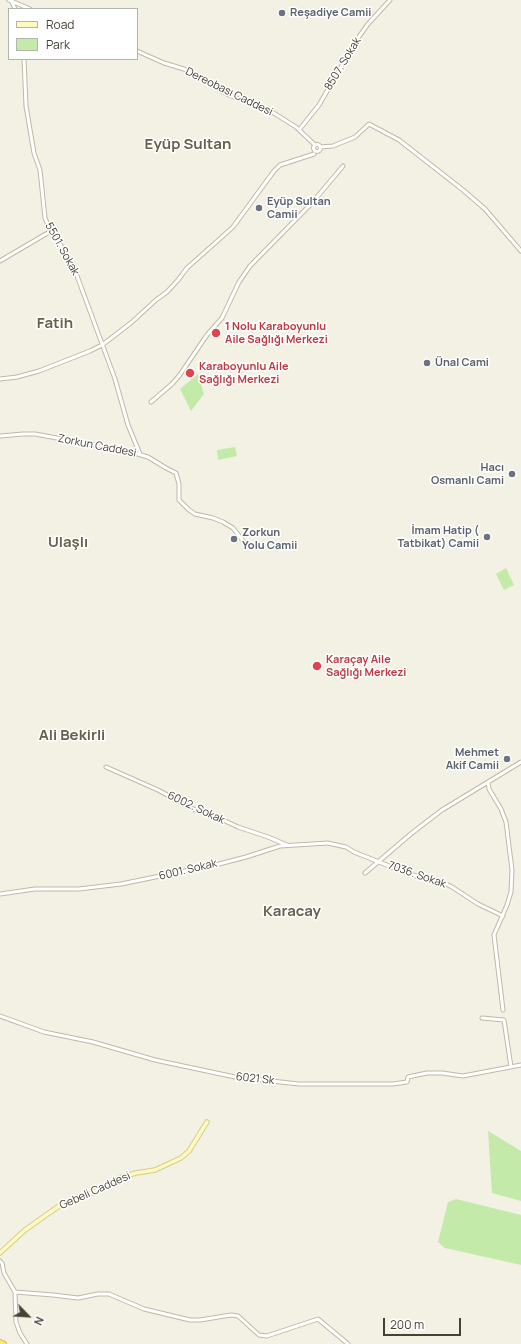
<!DOCTYPE html>
<html>
<head>
<meta charset="utf-8">
<style>
	body { margin:0 }
	#map { position:relative; width:521px; height:1344px; overflow:hidden; background:#f3f0e4; font-family:Manrope,sans-serif }
	canvas { display:block }
	.legend { position:absolute; left:8px; top:8px; width:130px; height:52px; box-sizing:border-box; background:#fff; border:1px solid #b5b3ad; margin:0; padding:5px 7px; list-style:none; font-size:12px; color:#454133 }
	.legend li { display:flex; align-items:center; gap:8px; height:20px }
	.legend b { width:20px; border:1px solid #b5b3ad }
	.north { position:absolute; left:8px; top:1296px; width:40px; height:40px; -webkit-text-stroke:3px #fff; paint-order:stroke; rotate:115deg; font-size:11px; font-weight:700; line-height:16px; text-align:center; color:#454133 }
	.north::after { content:''; display:block; margin:auto; width:14px; height:18px; background:#454133; clip-path:polygon(50% 0,100% 100%,50% 72%,0 100%) }
	.scale { position:absolute; left:383px; top:1318px; width:78px; height:18px; box-sizing:border-box; border:2px solid #454133; border-top:0; padding-left:5px; font-size:12px; line-height:14px; white-space:nowrap; color:#454133; -webkit-text-stroke:3px #fff; paint-order:stroke }
</style>
</head>
<body>
<div id="map">
<canvas width="521" height="1344"></canvas>
<ul class="legend">
<li><b style="height:5px;background:#fff8c1"></b>Road</li>
<li><b style="height:11px;background:#c4eaa9"></b>Park</li>
</ul>
<div class="north">N</div>
<div class="scale">200 m</div>
</div>
<script>
const g = document.querySelector('canvas').getContext('2d');
g.lineJoin = 'round';
function fillPath(path, color) {
  g.fillStyle = color;
  g.fill(path, 'evenodd');
}
function poly(rows) {
  const path = new Path2D();
  for (const r of rows) {
    if (r.length === 3) {
      path.moveTo(r[0] + r[2], r[1]);
      path.arc(r[0], r[1], r[2], 0, 2 * Math.PI);
      continue;
    }
    path.moveTo(r[0], r[1]);
    for (let i = 2; i < r.length; i += 2) path.lineTo(r[i], r[i + 1]);
  }
  return path;
}
function trace(path, color, width, dash) {
  g.strokeStyle = color;
  g.lineWidth = width;
  g.lineCap = dash ? 'butt' : 'round';
  g.setLineDash(dash || []);
  g.stroke(path);
}
function drawText(font, color, halo, rows, align = 'center') {
  g.font = font + ' Manrope,sans-serif';
  g.lineWidth = 3;
  g.setLineDash([]);
  g.textBaseline = 'middle';
  g.strokeStyle = halo;
  g.fillStyle = color;
  for (const [text, x, y, turn = 0] of rows) {
    g.save();
    g.translate(x, y);
    g.rotate((+turn || 0) * Math.PI / 180);
    g.textAlign = isNaN(turn) ? turn : align;
    if (halo) g.strokeText(text, 0, 0);
    g.fillText(text, 0, 0);
    g.restore();
  }
}
fillPath(poly([
	[198,374,204,394,191,411,180,389],
	[235,447,237,456,218,460,217,450],
	[506,568,514,585,504,590,496,574],
	[488,1131,521,1151,521,1201,492,1193],
	[456,1199,521,1215,521,1265,445,1248,438,1242,448,1202]
]), '#c4eaa9');
const tertiary = poly([
	[9,0,30,9],
	[12,2,15,9],
	[137,51,164,63,184,69,229,95,272,112,296,127,315,145],
	[24,59,26,106,34,153,40,170,45,218,48,225,73,265,115,379,128,425,140,454],
	[299,130,319,105,356,41,368,24,390,0],
	[317,148,3.5],
	[320,147,333,146,355,137,369,124,399,140,463,190,485,209,521,251],
	[0,261,51,231],
	[0,379,17,377,39,371,90,351,102,345,114,336,132,322,156,300,167,292,178,280,187,268,233,227,274,171,280,165,314,154],
	[151,402,172,384,179,376,207,335,222,318,239,282,250,266,312,203,343,166],
	[0,436,23,434,35,434,127,451,148,457,166,468,176,473,179,484,179,500,189,510,195,514,213,518,223,522,233,528,244,542],
	[106,767,158,790,195,810,221,819,238,827,268,837,287,845],
	[488,782,489,789,501,809,506,822,512,870,511,892,507,905,494,935,503,1010],
	[365,873,412,833,442,810,521,762],
	[0,894,35,889,79,889,121,884,219,864,246,857,280,846,328,843,346,847,354,852,399,870,416,876,440,881,452,887,478,904,503,916],
	[0,1016,44,1032,93,1042,155,1060,235,1077,299,1084,393,1084,407,1082,408,1077,427,1073,442,1073,463,1076,521,1065],
	[482,1018,504,1020,511,1067],
	[0,1261,2,1263,4,1273,15,1292],
	[27,1344,20,1333,16,1322,15,1292,53,1295,78,1298,98,1294,109,1294,144,1309,190,1320,200,1320,231,1315,238,1316,259,1335,267,1336,318,1319,348,1344]
]);
const secondary = poly([
	[0,1253,25,1230,59,1206,84,1197,122,1177,136,1173,155,1170,181,1158,189,1151,207,1122]
]);
const trunk = poly([
	[0,1342,4,1344]
]);
trace(tertiary, '#bfb9a6', 5);
trace(secondary, '#d5cd90', 5.5);
trace(trunk, '#e6ba2b', 6);
trace(tertiary, '#fff', 3);
trace(secondary, '#fff8c1', 3.5);
trace(trunk, '#ffe779', 4);
for (const [x, y, r, color] of [
	[282,13,4,"#6b7280"],
	[259,208,4,"#6b7280"],
	[216,333,5,"#e0444e"],
	[427,363,4,"#6b7280"],
	[190,373,5,"#e0444e"],
	[512,474,4,"#6b7280"],
	[487,537,4,"#6b7280"],
	[234,539,4,"#6b7280"],
	[317,666,5,"#e0444e"],
	[507,759,4,"#6b7280"]
]) {
  const dot = new Path2D();
  dot.arc(x, y, r, 0, 2 * Math.PI);
  g.fillStyle = color;
  g.fill(dot);
  trace(dot, '#fff', 1.5);
}
drawText('bold 11px', '#5b616d', '#fff', [
	["Reşadiye Camii",290,13],
	["Eyüp Sultan",267,202],
	["Camii",267,215],
	["Ünal Cami",435,363],
	["Hacı",504,468,"right"],
	["Osmanlı Cami",504,481,"right"],
	["İmam Hatip (",479,531,"right"],
	["Tatbikat) Camii",479,544,"right"],
	["Zorkun",242,533],
	["Yolu Camii",242,546],
	["Mehmet",499,753,"right"],
	["Akif Camii",499,766,"right"]
], 'left');
drawText('11px', '#454133', '#fff', [
	["8507. Sokak",343,64,-59],
	["Dereobası Caddesi",229,92,26],
	["5501. Sokak",62,249,61],
	["Zorkun Caddesi",97,446,11],
	["6002. Sokak",196,808,25],
	["6001. Sokak",188,870,-13],
	["7036. Sokak",417,875,19],
	["6021 Sk",255,1079,6],
	["Gebeli Caddesi",95,1191,-24]
]);
drawText('bold 11px', '#be3a42', '#fff', [
	["1 Nolu Karaboyunlu",225,327],
	["Aile Sağlığı Merkezi",225,340],
	["Karaboyunlu Aile",199,367],
	["Sağlığı Merkezi",199,380],
	["Karaçay Aile",326,660],
	["Sağlığı Merkezi",326,673]
], 'left');
drawText('bold 15px', '#69604a', '#fff', [
	["Eyüp Sultan",188,145],
	["Fatih",55,324],
	["Ulaşlı",68,543],
	["Ali Bekirli",72,736],
	["Karacay",292,912]
]);
</script>
</body>
</html>
